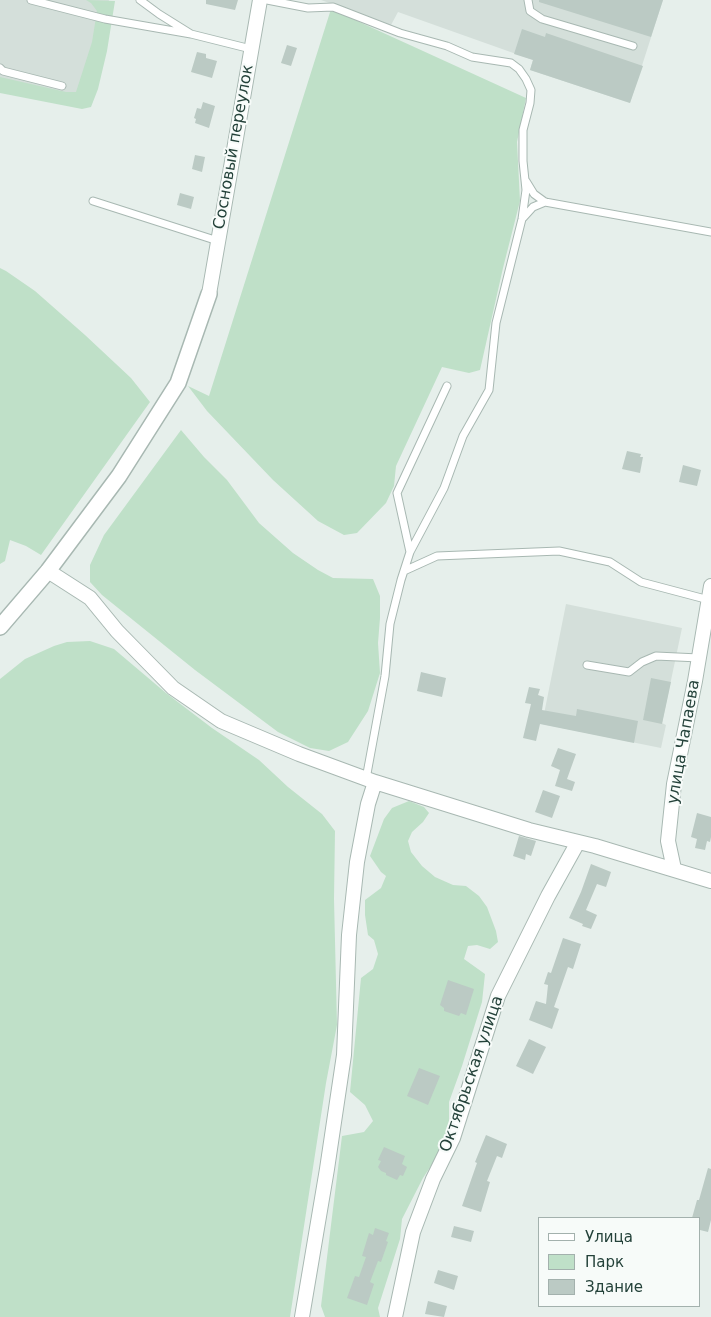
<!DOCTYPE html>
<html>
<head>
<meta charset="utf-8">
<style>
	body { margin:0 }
	#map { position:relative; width:711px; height:1317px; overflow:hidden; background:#e6efeb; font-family:"DejaVu Sans",sans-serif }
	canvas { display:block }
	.legend { position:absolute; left:538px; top:1217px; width:162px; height:90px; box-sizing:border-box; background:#f7fbf9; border:1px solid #a3b1ad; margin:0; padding:6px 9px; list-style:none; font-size:15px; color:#24423a }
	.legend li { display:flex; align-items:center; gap:10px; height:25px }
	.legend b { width:25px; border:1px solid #a3b1ad }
</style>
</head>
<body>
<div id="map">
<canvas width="711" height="1317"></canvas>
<ul class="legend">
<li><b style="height:6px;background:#fff"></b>Улица</li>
<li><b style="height:14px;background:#bfe0c8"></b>Парк</li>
<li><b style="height:14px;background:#bbcac4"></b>Здание</li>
</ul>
</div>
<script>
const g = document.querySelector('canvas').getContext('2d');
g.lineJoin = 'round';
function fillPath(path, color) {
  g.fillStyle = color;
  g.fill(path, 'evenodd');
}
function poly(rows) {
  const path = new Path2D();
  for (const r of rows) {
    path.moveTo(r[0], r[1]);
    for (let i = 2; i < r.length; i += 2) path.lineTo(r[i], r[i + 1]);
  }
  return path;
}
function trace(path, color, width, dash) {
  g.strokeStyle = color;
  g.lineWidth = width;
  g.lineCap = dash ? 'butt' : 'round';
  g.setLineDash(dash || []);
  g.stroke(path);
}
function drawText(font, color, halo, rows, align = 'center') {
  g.font = font + ' "DejaVu Sans",sans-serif';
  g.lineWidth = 4;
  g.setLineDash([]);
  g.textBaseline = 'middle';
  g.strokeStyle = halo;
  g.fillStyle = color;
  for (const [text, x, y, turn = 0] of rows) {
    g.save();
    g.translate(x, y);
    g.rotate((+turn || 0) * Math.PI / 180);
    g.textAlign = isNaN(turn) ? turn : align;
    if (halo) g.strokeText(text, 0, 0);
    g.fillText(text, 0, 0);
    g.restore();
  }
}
fillPath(poly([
	[0,0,109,0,84,103,0,83],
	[321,0,663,0,630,103,530,70,533,60,398,12,391,25],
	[566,604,682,628,662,723,666,725,661,748,542,724]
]), '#d4dfda');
fillPath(poly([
	[86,0,115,1,107,51,98,89,91,107,82,109,0,93,0,77,66,92,76,92,92,42,97,11,91,3],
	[331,9,526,98,517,142,520,201,503,268,480,370,469,373,442,367,396,466,394,486,386,503,357,533,344,535,318,521,273,480,207,411,188,386,209,396],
	[0,268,6,271,35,291,85,335,131,378,150,402,41,555,26,546,10,540,5,561,0,564],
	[181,430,204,457,227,480,259,523,293,553,318,570,333,578,373,579,380,596,380,618,378,643,380,673,368,711,348,742,329,751,310,748,278,732,195,670,102,595,90,582,90,565,104,535],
	[90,641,114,649,166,693,212,728,259,760,288,787,322,814,335,831,334,899,337,1025,326,1083,290,1317,0,1317,0,679,25,659,54,646,67,642],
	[409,801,424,807,429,813,423,822,412,832,408,841,411,852,422,866,435,877,453,885,466,886,479,896,487,907,496,931,498,942,490,949,477,945,468,946,464,959,485,974,482,1002,462,1066,449,1102,449,1127,440,1152,423,1178,402,1219,400,1239,378,1308,380,1317,325,1317,321,1306,342,1136,364,1132,373,1121,365,1105,350,1092,361,978,373,969,378,954,374,940,368,935,365,915,365,900,381,888,386,876,381,872,370,856,384,819,392,808]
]), '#bfe0c8');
fillPath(poly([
	[206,0,238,0,235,10,206,4],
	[539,0,663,0,651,37,539,2],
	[522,29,545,37,546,33,643,66,630,103,530,70,533,60,514,54],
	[287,45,297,48,291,66,281,63],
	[197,52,206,54,206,58,217,61,212,78,191,72],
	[203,102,215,106,209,128,195,123,196,119,194,118,197,108,201,109],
	[195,155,205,157,202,172,192,169],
	[180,193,194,197,191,209,177,205],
	[627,451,641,454,640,457,643,457,640,473,622,469],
	[683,465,701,470,697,486,679,482],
	[421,672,446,678,442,697,417,691],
	[651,678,671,682,662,724,643,720],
	[529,687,540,689,538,695,544,697,542,710,576,716,577,709,638,721,634,743,540,724,536,741,523,738,531,704,525,703],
	[558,748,576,754,567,779,575,782,572,791,555,786,560,770,551,766],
	[543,790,560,796,552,818,535,812],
	[697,813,711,817,711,837,710,842,707,841,705,850,695,848,697,839,691,837],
	[519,836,536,841,531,856,526,854,525,860,513,856],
	[591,864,611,872,606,887,597,884,586,910,597,915,591,929,582,926,583,924,569,918,581,892],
	[563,938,581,944,573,969,568,967,554,1007,559,1009,552,1029,529,1020,536,1001,546,1004,548,985,544,984,548,972,551,973],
	[448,980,474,989,466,1015,461,1013,459,1016,444,1011,444,1008,440,1005],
	[529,1039,546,1047,533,1074,516,1066],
	[419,1068,440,1076,428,1105,407,1096],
	[486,1135,507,1144,502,1158,497,1156,487,1181,490,1182,481,1212,462,1206,477,1163,475,1162],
	[384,1147,405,1156,402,1164,407,1167,403,1176,400,1175,397,1180,386,1175,386,1173,381,1171,378,1167,381,1161,378,1160],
	[708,1168,711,1169,711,1220,708,1232,700,1230,700,1218,692,1218,697,1200,699,1200],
	[454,1226,474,1231,471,1242,451,1237],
	[375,1228,389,1233,386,1241,388,1242,381,1262,378,1261,370,1282,374,1284,367,1305,347,1298,355,1276,359,1277,366,1257,362,1256,369,1233,373,1235],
	[438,1270,458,1276,454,1290,434,1283],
	[428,1301,447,1306,444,1317,425,1314]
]), '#bbcac4');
const service = poly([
	[31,0,105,19,191,34],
	[140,0,159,14,191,34,251,49],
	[267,0,308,8,333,7,400,33,447,46,472,57,511,63,519,69,526,79,531,90,530,103,523,130,523,161,526,190,522,219,496,323,489,390,463,436,444,488,410,552],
	[528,0,530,11,542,19,633,46],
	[0,68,3,71,62,86],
	[526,181,534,194,545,202,711,232],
	[93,201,218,241],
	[523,218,533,207,545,202],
	[404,571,437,556,559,551,610,562,641,582,709,600],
	[587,665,629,672,642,662,656,656,699,658],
	[366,779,385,676,390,624,401,580,410,552,397,493,447,386]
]);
const minor = poly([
	[209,294,260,0],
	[48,571,90,598,117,631,173,688,221,721,299,754,375,782,529,830,595,846,711,881],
	[674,869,668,841,674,784,695,681,711,586],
	[302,1317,327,1169,344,1055,349,935,357,862,368,804,375,782],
	[395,1317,413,1232,433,1179,453,1138,498,996,548,896,578,842]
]);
const tertiary = poly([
	[0,627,48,571,119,476,178,383,209,294]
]);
trace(service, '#a8b8b2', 9);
trace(minor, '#a8b8b2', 16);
trace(tertiary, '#a8b8b2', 18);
trace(service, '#fff', 7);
trace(minor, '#fff', 14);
trace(tertiary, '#fff', 15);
drawText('16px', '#24423a', '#f7fbf9', [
	["Сосновый переулок",234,147,-80],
	["улица Чапаева",684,742,-80],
	["Октябрьская улица",472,1074,-71]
]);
</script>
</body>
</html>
